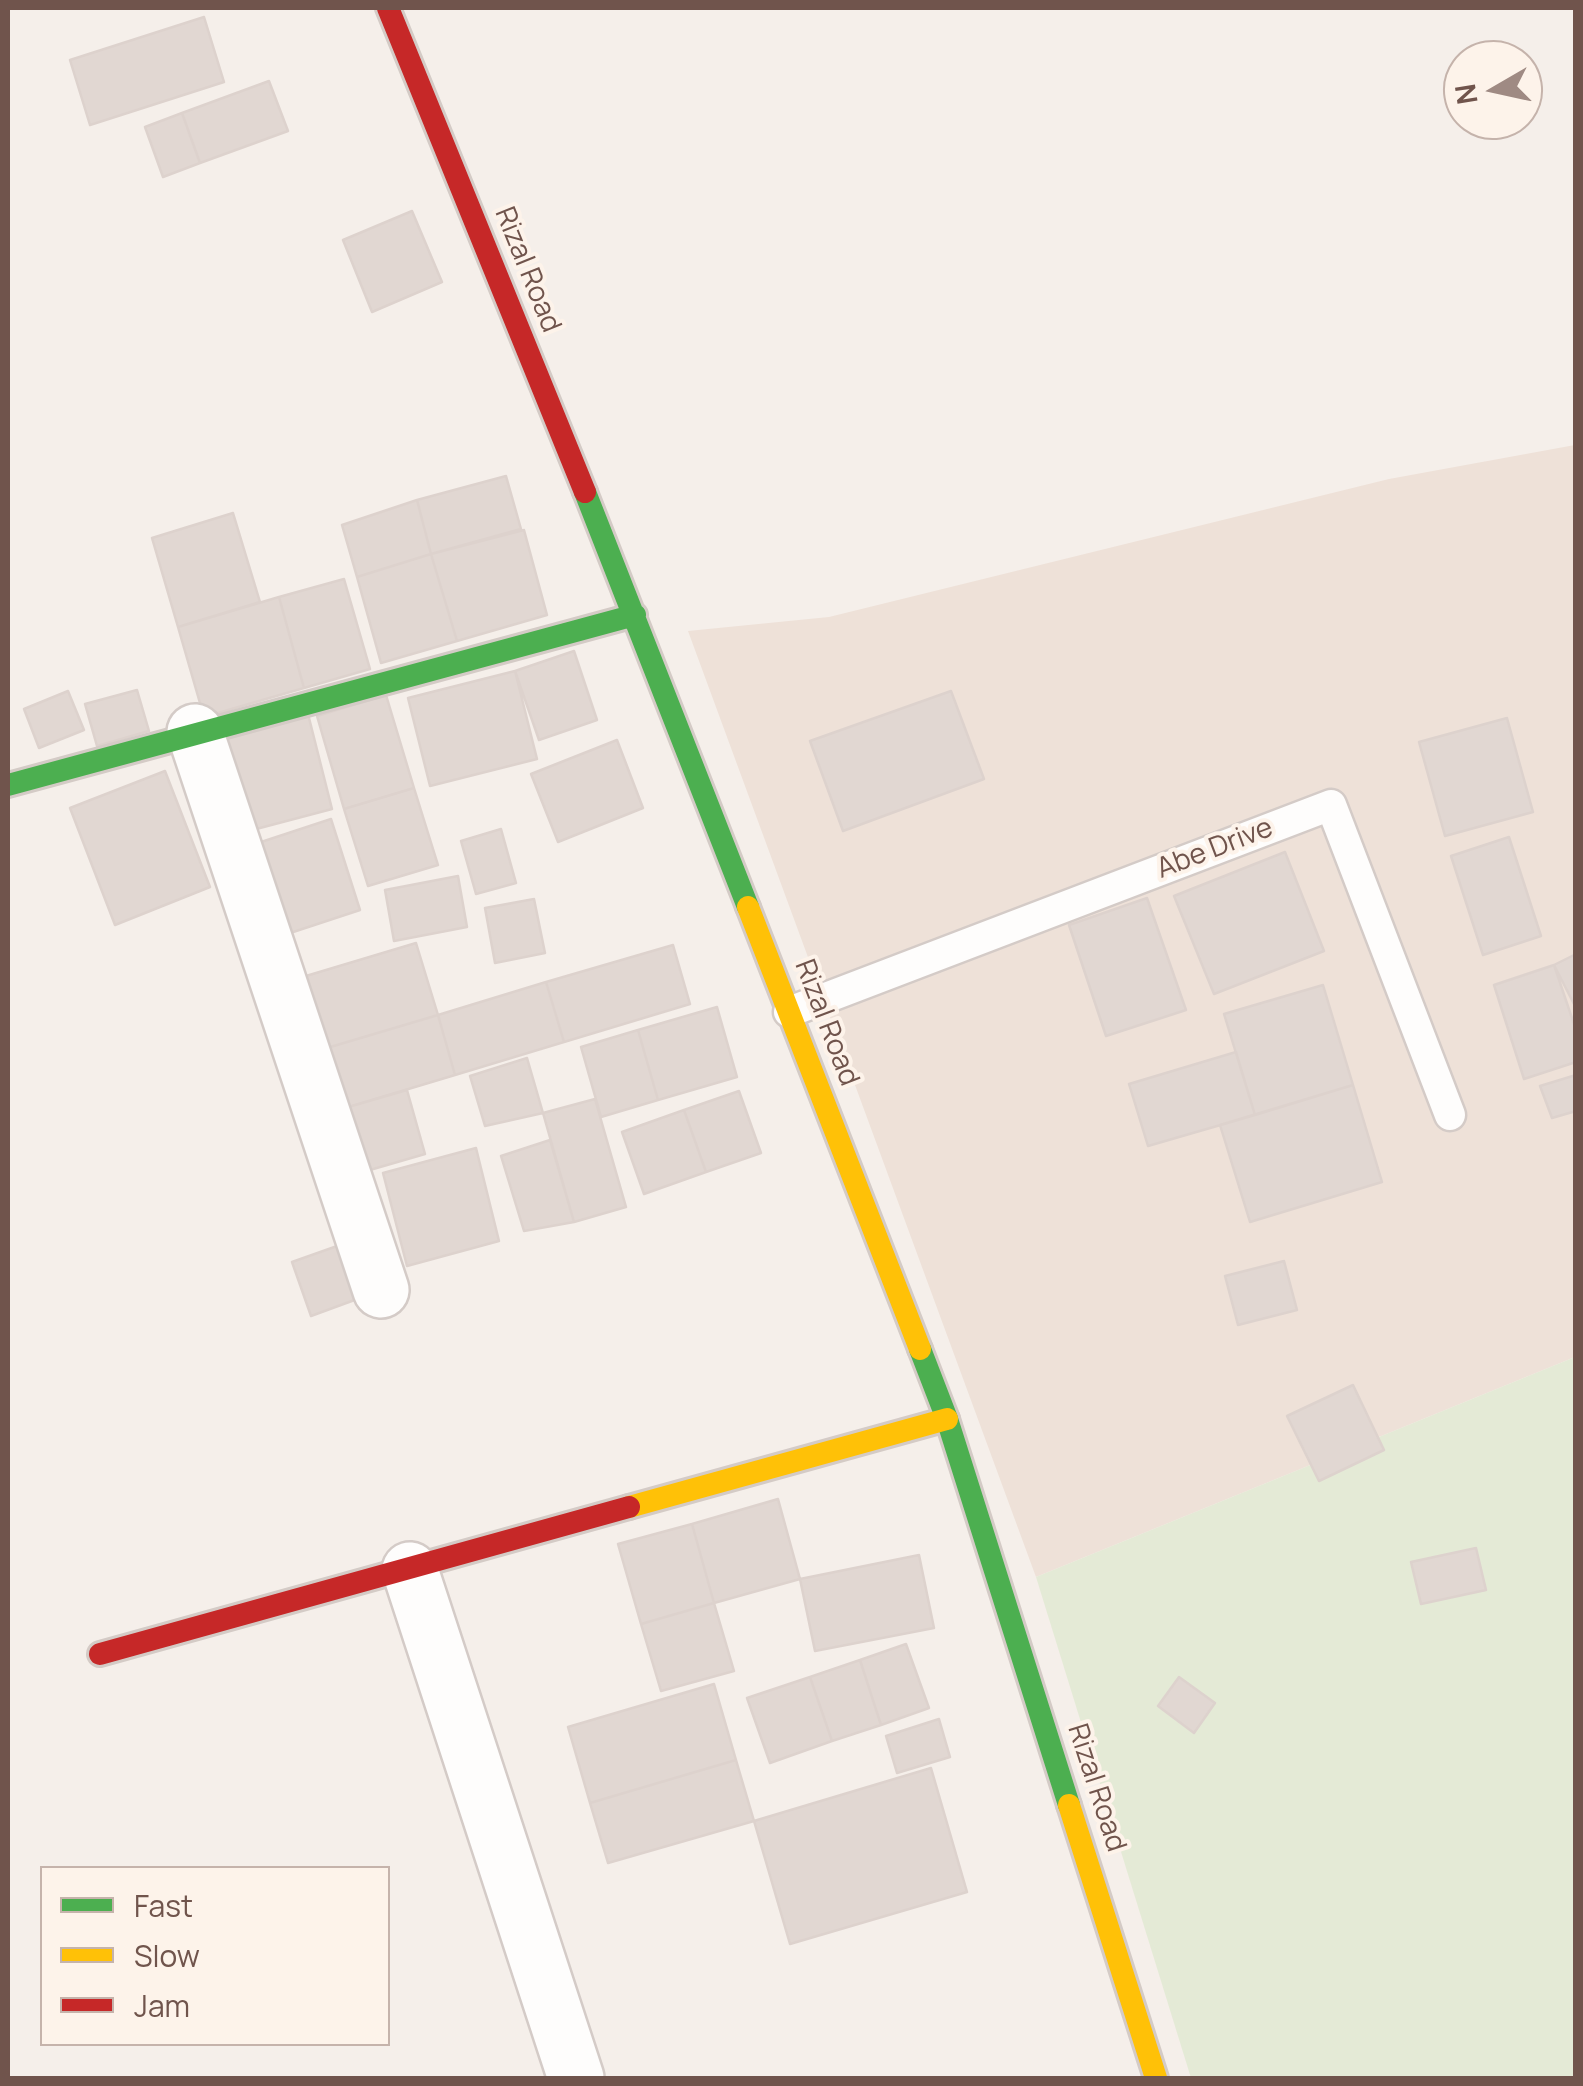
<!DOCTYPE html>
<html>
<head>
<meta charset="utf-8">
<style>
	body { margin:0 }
	#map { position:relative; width:1583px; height:2086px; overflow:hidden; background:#f5efea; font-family:Manrope,sans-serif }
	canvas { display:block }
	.frame { position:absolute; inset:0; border:10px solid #70544c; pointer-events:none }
	.legend { position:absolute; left:40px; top:1866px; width:350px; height:180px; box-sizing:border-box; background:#fdf3ea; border:2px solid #c5b3ab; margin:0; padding:12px 18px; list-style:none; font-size:30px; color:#70544c }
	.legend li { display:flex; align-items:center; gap:20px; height:50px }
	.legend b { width:50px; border:2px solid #c5b3ab }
	.north { position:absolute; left:1443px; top:40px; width:100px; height:100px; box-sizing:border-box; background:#fdf3ea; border:2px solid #c5b3ab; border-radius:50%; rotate:261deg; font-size:28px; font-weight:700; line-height:40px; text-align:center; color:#70544c }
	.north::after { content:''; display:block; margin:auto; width:35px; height:45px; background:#9f8a83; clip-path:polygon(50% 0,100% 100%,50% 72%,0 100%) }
</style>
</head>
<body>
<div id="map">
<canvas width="1583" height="2086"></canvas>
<div class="frame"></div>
<ul class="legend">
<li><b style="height:12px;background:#4caf50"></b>Fast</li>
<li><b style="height:12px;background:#ffc107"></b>Slow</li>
<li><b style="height:12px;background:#c62828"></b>Jam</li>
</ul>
<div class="north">N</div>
</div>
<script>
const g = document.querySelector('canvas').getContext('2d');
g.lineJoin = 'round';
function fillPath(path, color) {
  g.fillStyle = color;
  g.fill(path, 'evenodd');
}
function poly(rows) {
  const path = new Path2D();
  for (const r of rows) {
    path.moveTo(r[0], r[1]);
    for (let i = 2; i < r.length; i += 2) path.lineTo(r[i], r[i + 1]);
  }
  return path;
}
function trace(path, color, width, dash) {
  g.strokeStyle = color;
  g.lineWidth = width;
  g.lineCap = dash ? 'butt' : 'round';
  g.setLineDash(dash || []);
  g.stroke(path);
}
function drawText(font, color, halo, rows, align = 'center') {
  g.font = font + ' Manrope,sans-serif';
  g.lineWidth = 8;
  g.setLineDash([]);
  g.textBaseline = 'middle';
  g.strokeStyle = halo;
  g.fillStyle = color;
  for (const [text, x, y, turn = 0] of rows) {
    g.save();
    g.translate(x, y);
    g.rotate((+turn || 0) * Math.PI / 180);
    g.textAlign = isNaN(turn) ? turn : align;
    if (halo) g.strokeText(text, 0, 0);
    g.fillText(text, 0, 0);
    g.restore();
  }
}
fillPath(poly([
	[1575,445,1575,1357,1036,1577,688,631,829,617,1389,479]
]), '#eee1d8');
fillPath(poly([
	[1575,1357,1575,2078,1191,2078,1036,1577]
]), '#e4ead6');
const building = poly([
	[204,17,224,82,90,125,70,60,204,17],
	[269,81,288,131,200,163,182,113,269,81],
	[182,113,200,163,163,177,145,127,182,113],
	[412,211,442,282,372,312,343,240,412,211],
	[506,476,521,529,431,554,417,500,506,476],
	[417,500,431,554,357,577,342,525,417,500],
	[233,513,260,602,178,627,152,538,233,513],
	[524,530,547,615,457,641,431,554,524,530],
	[431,554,457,641,381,663,357,577,431,554],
	[344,579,370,669,304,688,279,597,344,579],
	[279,597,304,688,204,717,178,627,279,597],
	[574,651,597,720,539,740,515,671,574,651],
	[515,671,537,759,430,786,408,698,515,671],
	[137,690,149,731,97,746,85,704,137,690],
	[68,691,84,730,39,748,24,709,68,691],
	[951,691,984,779,843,831,810,741,951,691],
	[386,695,414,788,344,809,317,716,386,695],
	[308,714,332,809,241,833,217,737,308,714],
	[1507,718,1533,812,1445,836,1419,742,1507,718],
	[617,740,643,808,558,842,531,774,617,740],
	[165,771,210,887,115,925,70,808,165,771],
	[414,788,438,865,368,886,344,809,414,788],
	[331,819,360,910,278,937,249,846,331,819],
	[501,829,516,883,476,894,461,841,501,829],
	[1509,837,1541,936,1483,955,1451,856,1509,837],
	[1285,852,1324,951,1214,994,1174,896,1285,852],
	[458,876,467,927,394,941,385,890,458,876],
	[1147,898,1186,1010,1106,1036,1069,925,1147,898],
	[534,899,545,953,495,963,485,908,534,899],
	[416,943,438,1015,327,1048,306,976,416,943],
	[673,945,690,1004,564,1042,546,982,673,945],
	[1576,954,1576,1008,1554,965,1576,954],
	[1554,965,1576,1030,1576,1062,1524,1079,1494,985,1554,965],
	[546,982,564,1042,455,1075,438,1015,546,982],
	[1323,985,1353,1085,1255,1115,1224,1014,1323,985],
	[717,1007,737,1077,658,1100,638,1030,717,1007],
	[438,1015,455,1075,345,1108,327,1048,438,1015],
	[638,1030,658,1100,601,1117,581,1047,638,1030],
	[1236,1052,1255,1115,1148,1146,1129,1084,1236,1052],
	[527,1058,543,1113,485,1126,470,1076,527,1058],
	[1576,1075,1576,1111,1552,1118,1540,1086,1576,1075],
	[1353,1085,1382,1182,1250,1222,1220,1125,1353,1085],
	[407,1090,425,1154,363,1172,345,1108,407,1090],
	[739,1091,761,1153,706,1172,684,1110,739,1091],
	[595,1099,626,1207,574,1222,543,1113,595,1099],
	[684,1110,706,1172,644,1194,622,1132,684,1110],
	[550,1140,574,1222,524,1231,501,1156,550,1140],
	[476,1148,499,1241,407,1266,383,1173,476,1148],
	[340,1245,360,1298,311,1316,292,1262,340,1245],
	[1284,1261,1297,1310,1238,1325,1225,1276,1284,1261],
	[1353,1385,1384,1450,1319,1481,1287,1416,1353,1385],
	[778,1499,800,1579,714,1603,692,1524,778,1499],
	[692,1524,714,1603,641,1624,618,1544,692,1524],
	[1476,1548,1486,1590,1421,1604,1411,1562,1476,1548],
	[919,1555,934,1628,815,1651,800,1579,919,1555],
	[714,1603,734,1671,661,1691,641,1624,714,1603],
	[906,1644,929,1708,881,1725,860,1660,906,1644],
	[860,1660,881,1725,832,1741,810,1677,860,1660],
	[810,1677,832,1741,770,1763,747,1698,810,1677],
	[1179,1677,1215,1703,1194,1733,1158,1706,1179,1677],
	[714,1684,736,1760,590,1803,568,1727,714,1684],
	[939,1719,950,1757,897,1773,886,1736,939,1719],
	[736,1760,754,1821,608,1863,590,1803,736,1760],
	[931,1768,967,1892,790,1944,754,1821,931,1768]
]);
fillPath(building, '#e1d7d2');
trace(building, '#ddd2cd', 2.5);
const lane = poly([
	[789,1012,1331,805,1450,1115]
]);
const street = poly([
	[195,732,381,1290],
	[410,1570,576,2078]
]);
const fast = poly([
	[585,492,748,907],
	[8,785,635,615],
	[920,1349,947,1419,1069,1805]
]);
const slow = poly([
	[748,907,920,1349],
	[629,1507,947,1419],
	[1069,1805,1156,2078]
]);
const jam = poly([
	[388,8,585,492],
	[100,1654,629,1507]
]);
trace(lane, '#d4cbc7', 35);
trace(street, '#d4cbc7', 60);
trace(fast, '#d4cbc6', 28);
trace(slow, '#d4cbc6', 28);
trace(jam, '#d4cbc6', 28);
trace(lane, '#fefdfc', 30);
trace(street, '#fefdfc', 55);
trace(fast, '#4caf50', 22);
trace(slow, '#ffc107', 22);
trace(jam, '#c62828', 22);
drawText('28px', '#70544c', '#fdf3ea', [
	["Rizal Road",527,270,68],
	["Abe Drive",1215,849,-21],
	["Rizal Road",826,1023,69],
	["Rizal Road",1096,1788,72]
]);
</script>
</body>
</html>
